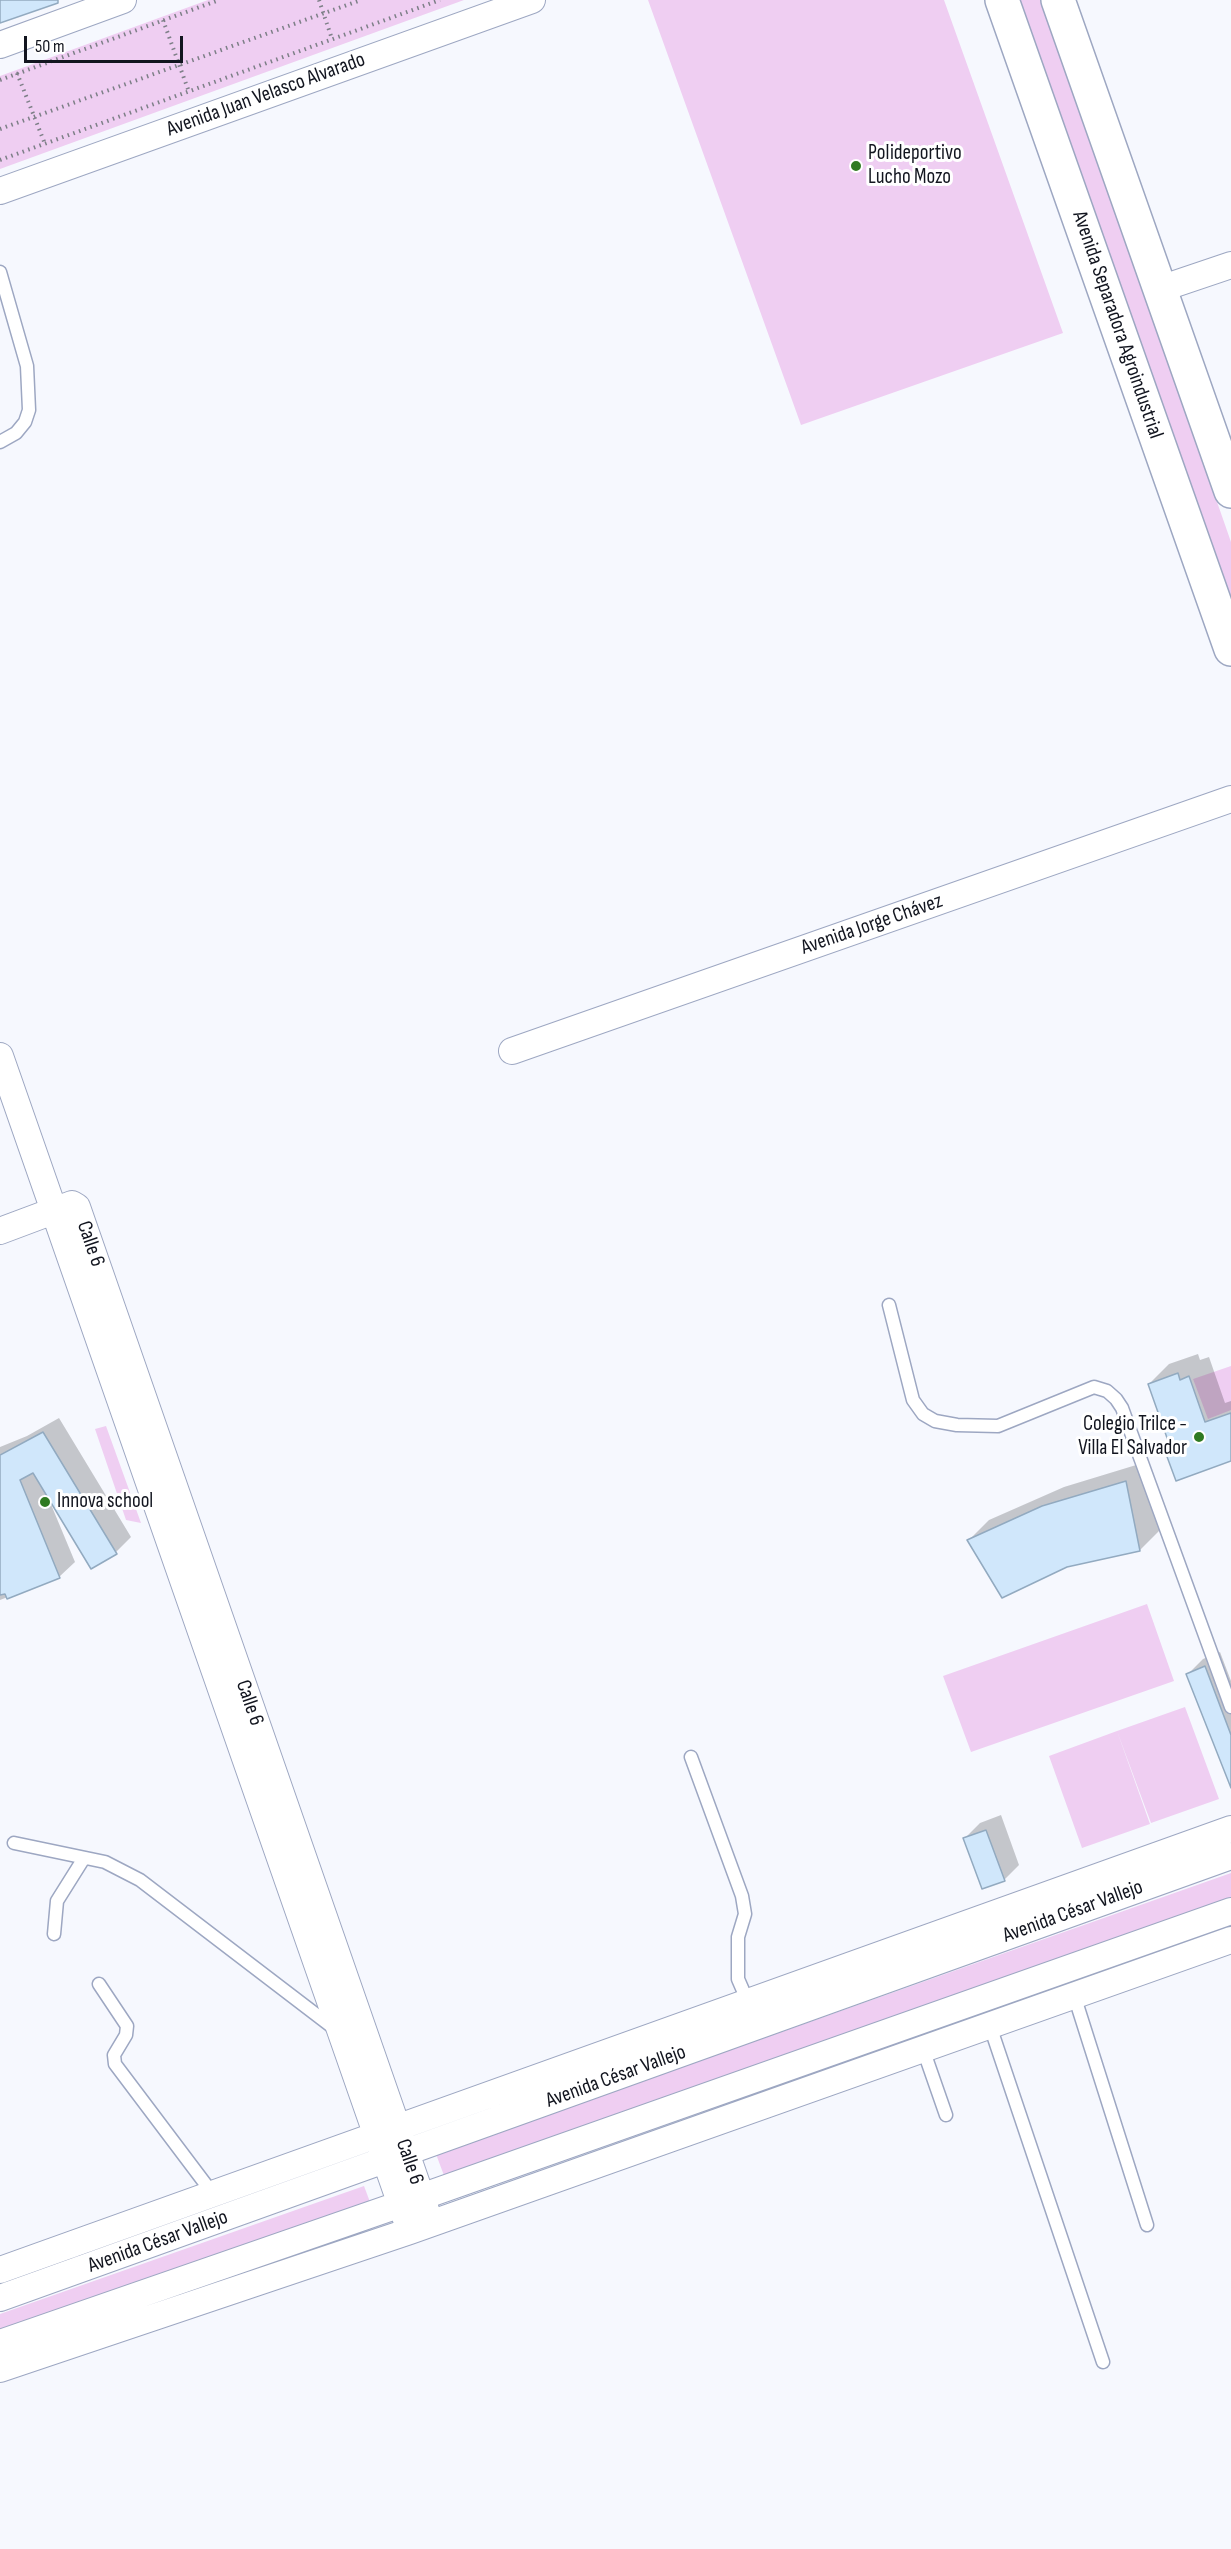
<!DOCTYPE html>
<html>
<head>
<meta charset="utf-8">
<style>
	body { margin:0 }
	#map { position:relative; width:1231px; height:2549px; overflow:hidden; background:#f6f8fe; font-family:"Sofia Sans Condensed",sans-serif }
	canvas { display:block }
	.scale { position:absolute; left:24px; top:36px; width:159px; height:27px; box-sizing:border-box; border:3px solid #12151f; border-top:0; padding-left:8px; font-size:18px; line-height:21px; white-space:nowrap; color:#12151f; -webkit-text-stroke:4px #fff; paint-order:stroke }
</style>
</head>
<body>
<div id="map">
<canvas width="1231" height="2549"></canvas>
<div class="scale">50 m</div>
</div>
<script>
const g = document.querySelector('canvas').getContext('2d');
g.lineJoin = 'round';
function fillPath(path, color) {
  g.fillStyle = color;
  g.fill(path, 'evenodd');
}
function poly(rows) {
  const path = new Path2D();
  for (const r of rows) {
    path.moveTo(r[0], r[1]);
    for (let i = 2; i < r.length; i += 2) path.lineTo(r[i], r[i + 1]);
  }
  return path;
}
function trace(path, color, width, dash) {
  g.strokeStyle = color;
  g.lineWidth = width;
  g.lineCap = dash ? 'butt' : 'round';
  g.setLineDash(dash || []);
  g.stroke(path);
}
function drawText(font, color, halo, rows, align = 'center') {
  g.font = font + ' "Sofia Sans Condensed",sans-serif';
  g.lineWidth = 6;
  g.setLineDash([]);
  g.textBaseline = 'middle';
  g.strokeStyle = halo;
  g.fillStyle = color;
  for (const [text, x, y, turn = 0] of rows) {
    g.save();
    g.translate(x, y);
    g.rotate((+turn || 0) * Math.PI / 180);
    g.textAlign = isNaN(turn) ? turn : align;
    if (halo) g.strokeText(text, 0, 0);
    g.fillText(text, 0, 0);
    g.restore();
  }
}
fillPath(poly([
	[208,0,464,0,0,169,0,76],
	[648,0,944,0,1063,333,801,425],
	[1020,0,1042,0,1231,542,1231,606],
	[1231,1366,1231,1410,1208,1419,1193,1379],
	[106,1426,141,1523,126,1520,95,1429],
	[1147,1604,1174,1681,971,1752,943,1676],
	[1185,1707,1219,1799,1151,1823,1117,1731],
	[1117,1731,1150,1824,1082,1848,1049,1756],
	[1231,1873,1231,1904,446,2181,436,2154],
	[364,2186,370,2202,0,2333,0,2314]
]), '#efcef2');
fillPath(poly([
	[1198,1354,1200,1360,1209,1357,1225,1403,1231,1401,1231,1460,1168,1454,1173,1449,1149,1384,1169,1364],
	[59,1418,131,1537,116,1552,52,1501,50,1502,75,1562,59,1577,0,1600,0,1447,27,1436],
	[1146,1462,1160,1530,1140,1550,969,1540,989,1520,1064,1487],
	[1220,1652,1231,1681,1231,1788,1188,1674,1203,1659],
	[1001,1815,1019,1865,1004,1880,965,1838,980,1823]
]), '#0003');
const building = poly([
	[0,0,58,0,58,3,0,23,0,0],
	[1178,1373,1180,1380,1189,1376,1205,1422,1231,1413,1231,1461,1176,1481,1166,1454,1172,1452,1148,1384,1178,1373],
	[43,1432,117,1554,91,1569,33,1473,20,1480,60,1578,7,1599,5,1594,0,1595,0,1455,43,1432],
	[1126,1481,1140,1551,1067,1567,1002,1598,967,1540,1042,1506,1126,1481],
	[1205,1666,1231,1735,1231,1788,1186,1674,1205,1666],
	[986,1830,1005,1881,982,1889,963,1838,986,1830]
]);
fillPath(building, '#d0e7fb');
trace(building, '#92aac0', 1.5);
const lane = poly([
	[0,272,27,366,29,410,25,422,16,433,0,442],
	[889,1305,913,1400,923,1414,935,1421,957,1425,998,1426,1094,1387,1107,1391,1116,1399,1122,1408,1231,1707],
	[691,1757,742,1896,745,1914,738,1937,738,1979,748,2002],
	[14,1843,105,1862,140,1880,335,2029],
	[54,1934,57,1901,84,1858],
	[99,1984,127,2026,126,2035,114,2055,115,2064,213,2194],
	[1074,1995,1147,2225],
	[990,2026,1103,2362],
	[923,2049,946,2115]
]);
const street = poly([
	[0,45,123,0],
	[0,191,532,0],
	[1160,289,1231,265],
	[512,1051,1231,799],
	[0,1056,406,2219],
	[0,1231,72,1204,77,1207,427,2213],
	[0,2270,1231,1829],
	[0,2298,1231,1856],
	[0,2343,401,2204,1231,1911],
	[0,2369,410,2231,1231,1940]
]);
const secondary = poly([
	[1002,0,1231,649],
	[1058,0,1231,491]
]);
trace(lane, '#9da7c2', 15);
trace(street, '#9da7c2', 28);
trace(secondary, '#9da7c2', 36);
trace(poly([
	[319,0,332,39],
	[163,20,189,92],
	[17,73,45,144],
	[0,80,219,0],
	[0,129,361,0],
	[0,160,440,0]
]), '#7d7f87', 4, [1.5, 4.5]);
trace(lane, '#fff', 12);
trace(street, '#fff', 26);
trace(secondary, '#fff', 33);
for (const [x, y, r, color] of [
	[856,166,6,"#2f7a21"],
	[1199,1437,6,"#2f7a21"],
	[45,1502,6,"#2f7a21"]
]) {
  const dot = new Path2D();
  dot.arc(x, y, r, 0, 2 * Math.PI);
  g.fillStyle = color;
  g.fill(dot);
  trace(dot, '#fff', 2);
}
drawText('21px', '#12151f', '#fff', [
	["Avenida Juan Velasco Alvarado",266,95,-20],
	["Avenida Separadora Agroindustrial",1117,325,71],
	["Avenida Jorge Chávez",872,925,-19],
	["Calle 6",90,1244,71],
	["Calle 6",249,1703,71],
	["Avenida César Vallejo",1073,1912,-20],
	["Avenida César Vallejo",616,2077,-20],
	["Calle 6",409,2162,71],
	["Avenida César Vallejo",158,2242,-20]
]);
drawText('21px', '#12151f', '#fff', [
	["Polideportivo",868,154],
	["Lucho Mozo",868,178],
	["Colegio Trilce -",1187,1425,"right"],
	["Villa El Salvador",1187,1449,"right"],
	["Innova school",57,1502]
], 'left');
</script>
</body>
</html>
